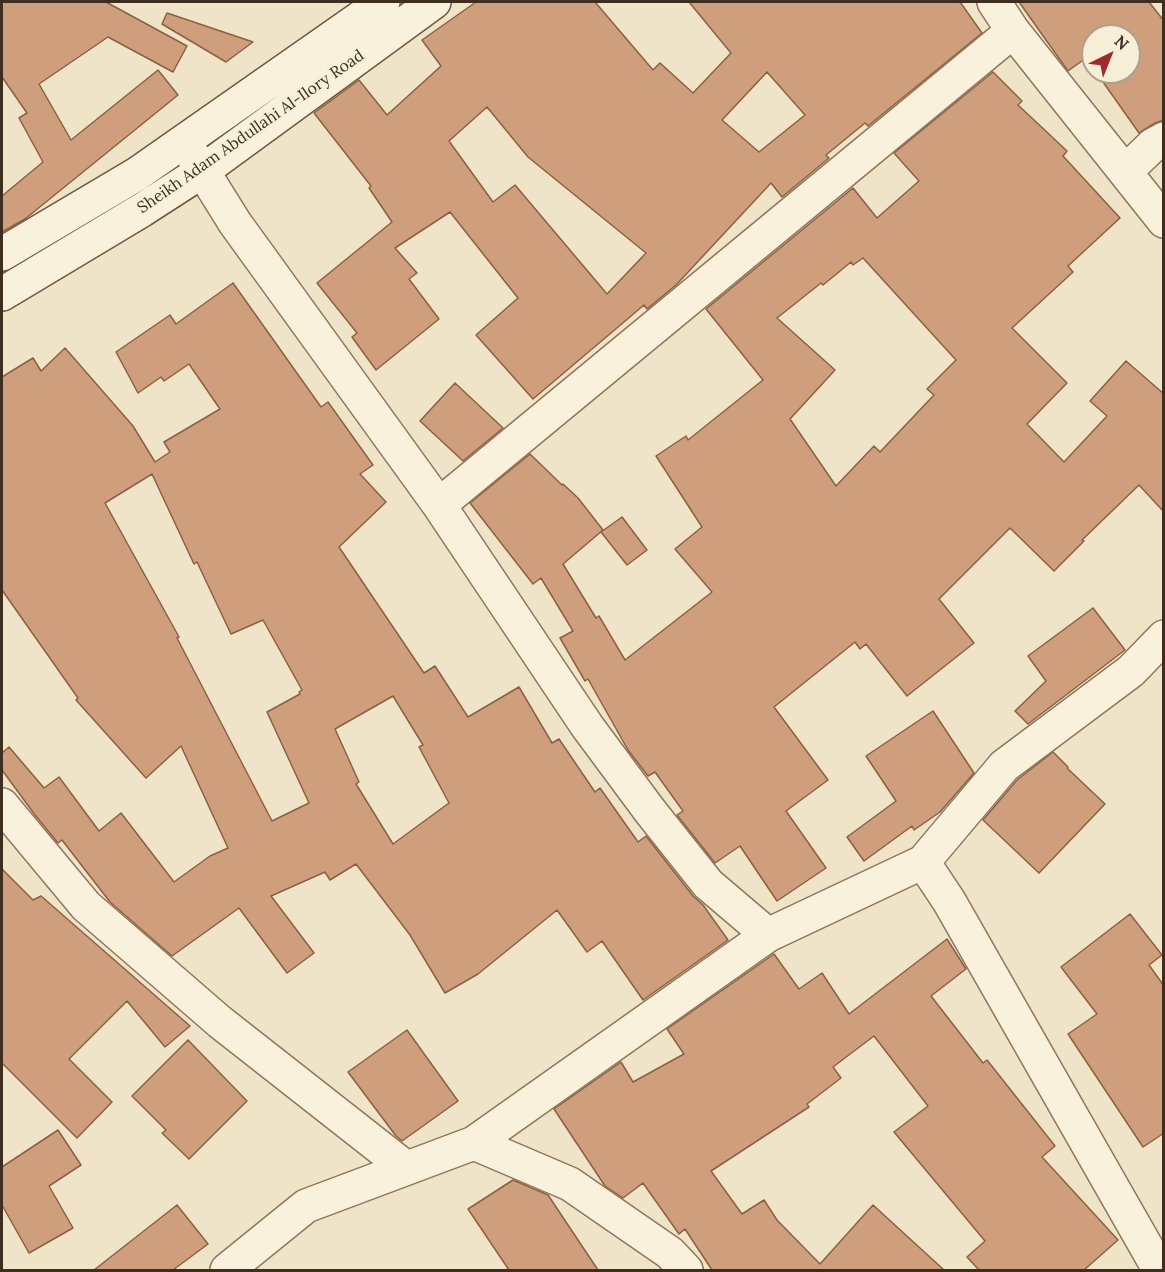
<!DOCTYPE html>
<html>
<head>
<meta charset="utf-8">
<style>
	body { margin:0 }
	#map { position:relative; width:1165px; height:1272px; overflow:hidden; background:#f0e4c8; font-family:Lora,serif }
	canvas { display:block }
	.frame { position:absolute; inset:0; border:3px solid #3d2e20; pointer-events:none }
	.north { position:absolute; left:1081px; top:24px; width:60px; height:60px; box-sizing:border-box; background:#f7eed8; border:2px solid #ada18e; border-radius:50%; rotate:43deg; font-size:16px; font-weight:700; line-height:24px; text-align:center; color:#3d2e20 }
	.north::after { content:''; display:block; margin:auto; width:21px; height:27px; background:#9e2a2b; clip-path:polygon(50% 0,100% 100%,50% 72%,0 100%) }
</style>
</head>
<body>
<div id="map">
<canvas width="1165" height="1272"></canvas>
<div class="frame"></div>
<div class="north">N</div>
</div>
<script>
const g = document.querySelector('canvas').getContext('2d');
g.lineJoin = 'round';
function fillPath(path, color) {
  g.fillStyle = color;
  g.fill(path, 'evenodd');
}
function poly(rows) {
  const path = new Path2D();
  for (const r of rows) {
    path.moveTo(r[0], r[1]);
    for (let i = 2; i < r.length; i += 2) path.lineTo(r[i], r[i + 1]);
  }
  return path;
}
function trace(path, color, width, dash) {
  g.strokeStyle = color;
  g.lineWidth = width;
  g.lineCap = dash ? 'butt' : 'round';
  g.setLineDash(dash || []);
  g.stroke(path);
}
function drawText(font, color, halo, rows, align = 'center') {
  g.font = font + ' Lora,serif';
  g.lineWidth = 4.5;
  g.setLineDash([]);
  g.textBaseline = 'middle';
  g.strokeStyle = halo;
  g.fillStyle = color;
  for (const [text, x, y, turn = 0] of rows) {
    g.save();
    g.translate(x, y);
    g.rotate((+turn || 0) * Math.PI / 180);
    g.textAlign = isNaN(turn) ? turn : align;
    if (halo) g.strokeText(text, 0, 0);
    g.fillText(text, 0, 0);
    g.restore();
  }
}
const building = poly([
	[2,2,106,2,187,46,173,72,108,37,39,84,71,140,158,70,178,95,25,219,2,232,2,196,43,162,19,118,27,113,2,77,2,2],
	[476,2,595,2,653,70,660,63,693,93,731,53,689,2,960,2,982,33,868,126,865,123,826,155,829,158,782,197,771,183,677,284,647,309,644,305,533,399,476,335,518,298,450,212,395,248,417,273,409,279,439,319,376,370,352,337,357,333,317,283,392,222,369,188,371,186,314,113,359,80,387,115,441,66,422,40,476,2],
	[767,72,805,115,759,152,722,120,767,72],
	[487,107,528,157,646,253,607,294,515,185,493,202,449,141,487,107],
	[1019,2,1149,2,1164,21,1164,120,1155,123,1139,133,1096,72,1129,72,1129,36,1093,36,1093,68,1086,58,1068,71,1019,2],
	[167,13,253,42,226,62,162,24,167,13],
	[993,72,1022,101,1018,105,1067,151,1063,156,1120,218,1068,266,1073,272,1012,328,1067,383,1027,424,1064,462,1107,416,1090,401,1126,361,1164,394,1164,512,1139,485,1082,540,1084,541,1054,571,1010,528,939,599,974,643,907,696,866,644,860,649,855,642,774,707,828,780,786,811,826,868,777,901,740,846,715,863,677,815,683,811,655,772,648,776,628,750,588,679,585,681,560,638,573,631,541,578,533,584,470,503,530,454,562,485,563,484,578,498,603,530,563,564,596,618,599,616,625,660,712,592,675,549,702,527,656,456,686,436,688,440,763,380,706,309,853,188,877,218,919,181,894,153,993,72],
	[863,258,956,360,927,389,934,395,880,452,874,446,836,486,790,419,835,370,777,318,821,283,823,285,851,262,853,265,863,258],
	[233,283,321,407,328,402,373,465,360,474,386,502,339,547,424,673,435,666,468,717,519,687,552,743,559,739,595,792,600,788,638,842,646,836,693,896,703,905,728,940,643,1000,602,941,587,952,557,910,478,974,445,993,410,935,356,864,330,880,325,872,271,896,314,953,287,973,239,908,172,956,110,902,62,840,58,843,35,815,2,770,2,753,9,747,44,788,59,777,99,831,121,813,174,882,210,856,228,848,181,746,146,778,76,700,78,698,2,590,2,377,33,358,41,371,65,348,133,426,155,462,170,452,164,442,220,409,189,364,164,381,161,377,138,393,116,352,170,315,176,324,233,283],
	[152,474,194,564,197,562,231,634,263,620,302,690,299,692,300,694,267,712,309,803,272,821,177,638,179,637,105,503,152,474],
	[393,696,423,745,419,747,449,803,393,844,356,784,359,782,335,729,393,696],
	[455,383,503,428,463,461,420,421,455,383],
	[622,517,647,550,627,565,601,532,622,517],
	[1093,608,1125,650,1028,724,1015,711,1046,681,1028,656,1093,608],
	[933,711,974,773,940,812,914,830,912,826,864,861,847,837,896,801,866,756,933,711],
	[1053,752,1068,767,1067,768,1105,804,1039,873,983,820,1017,780,1053,752],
	[2,869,33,900,41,896,190,1026,165,1047,127,1001,69,1059,112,1102,77,1138,2,1063,2,869],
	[1130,914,1162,955,1149,965,1164,986,1164,1133,1143,1147,1068,1034,1097,1014,1061,967,1130,914],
	[947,939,966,969,931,996,983,1063,987,1060,1055,1146,1042,1157,1118,1240,1084,1270,979,1270,967,1257,985,1241,894,1132,928,1106,874,1036,833,1067,841,1078,807,1104,809,1107,711,1171,742,1214,764,1200,777,1220,820,1264,873,1205,944,1270,712,1270,685,1229,679,1234,643,1183,623,1198,605,1186,554,1109,621,1062,633,1082,684,1054,667,1029,774,954,799,989,822,973,849,1014,947,939],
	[407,1030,458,1101,402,1141,396,1136,348,1072,407,1030],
	[188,1040,247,1101,189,1159,162,1133,166,1130,132,1096,188,1040],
	[58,1130,81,1165,49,1186,73,1228,29,1253,2,1205,2,1167,58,1130],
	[513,1180,548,1195,598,1270,509,1270,468,1209,513,1180],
	[177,1205,208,1244,173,1270,94,1270,177,1205]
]);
fillPath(building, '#cf9f7d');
trace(building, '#8d5f41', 1.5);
const street = poly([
	[994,2,1013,31,1164,221],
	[187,146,235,223,439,505,587,726,650,811,708,884,768,935,923,862,949,901,1155,1262,1157,1270],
	[1125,172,1153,145,1164,139],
	[439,505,1013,31],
	[2,805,86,906,220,1022,406,1168],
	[923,862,1004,766,1131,671,1164,637],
	[474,1143,570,1184,670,1253,686,1270],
	[227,1270,306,1206,474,1143,768,935]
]);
const secondary = poly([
	[2,254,137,174,383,2],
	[2,294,142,210,204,170,434,2]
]);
trace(street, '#8d765c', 36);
trace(secondary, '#6f573f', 36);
trace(street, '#faf1dc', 33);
trace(secondary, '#faf1dc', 33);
drawText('16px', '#3d2e20', '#f7eed8', [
	["Sheikh Adam Abdullahi Al-Ilory Road",251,132,-35]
]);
</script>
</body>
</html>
